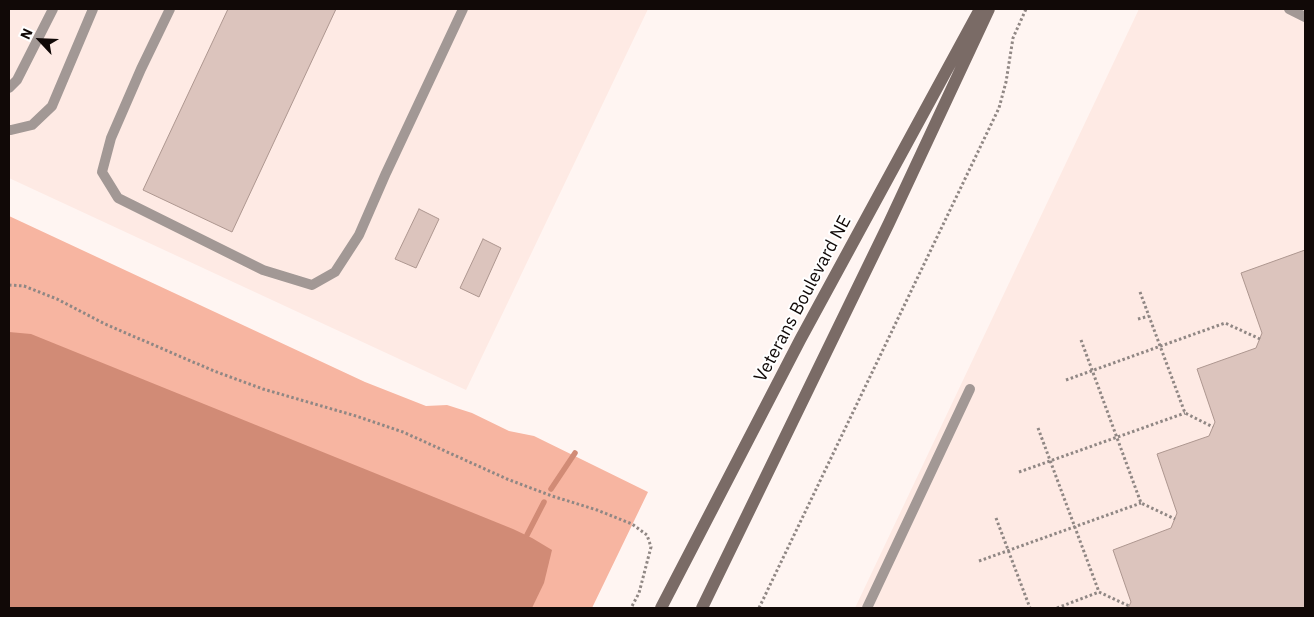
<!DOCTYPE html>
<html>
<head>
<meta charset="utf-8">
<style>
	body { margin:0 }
	#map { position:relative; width:1314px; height:617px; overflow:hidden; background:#fff5f2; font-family:"IBM Plex Sans",sans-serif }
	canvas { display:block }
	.frame { position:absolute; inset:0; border:10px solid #110907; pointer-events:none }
	.north { position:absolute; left:15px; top:15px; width:50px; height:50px; -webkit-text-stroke:4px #fff; paint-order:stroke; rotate:295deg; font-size:14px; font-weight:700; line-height:20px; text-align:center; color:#110907 }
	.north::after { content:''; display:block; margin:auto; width:18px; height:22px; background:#110907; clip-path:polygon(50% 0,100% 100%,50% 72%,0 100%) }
</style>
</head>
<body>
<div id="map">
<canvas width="1314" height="617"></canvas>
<div class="frame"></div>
<div class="north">N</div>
</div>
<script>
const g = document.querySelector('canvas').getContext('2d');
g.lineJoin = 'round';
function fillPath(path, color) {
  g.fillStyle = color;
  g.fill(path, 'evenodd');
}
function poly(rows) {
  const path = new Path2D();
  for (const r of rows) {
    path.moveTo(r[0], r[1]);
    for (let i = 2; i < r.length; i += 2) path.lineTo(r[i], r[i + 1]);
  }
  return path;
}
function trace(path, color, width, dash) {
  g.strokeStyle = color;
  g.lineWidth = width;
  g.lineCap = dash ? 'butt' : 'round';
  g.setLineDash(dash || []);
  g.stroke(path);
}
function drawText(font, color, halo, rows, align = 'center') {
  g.font = font + ' "IBM Plex Sans",sans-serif';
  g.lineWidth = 4;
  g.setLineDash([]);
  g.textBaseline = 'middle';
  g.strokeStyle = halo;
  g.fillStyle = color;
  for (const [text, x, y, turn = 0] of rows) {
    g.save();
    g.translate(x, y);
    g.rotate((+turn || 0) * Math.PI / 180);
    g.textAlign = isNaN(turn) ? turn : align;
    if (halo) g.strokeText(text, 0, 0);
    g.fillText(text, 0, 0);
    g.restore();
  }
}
fillPath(poly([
	[9,9,648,9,466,390,9,178],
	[1139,9,1305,9,1305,608,855,608]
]), '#feeae4');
fillPath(poly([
	[9,216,365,382,426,406,447,405,472,413,509,431,534,436,648,492,592,608,9,608]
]), '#f7b5a1');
fillPath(poly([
	[9,332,31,334,513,529,532,538,552,550,544,583,532,608,9,608]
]), '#d18b76');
trace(poly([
	[551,489,575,453],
	[527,535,544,502]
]), '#d18b76', 5.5);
const building = poly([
	[228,9,336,9,232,232,143,190,228,9],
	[419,209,439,219,416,268,395,259,419,209],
	[483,239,501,248,479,297,460,288,483,239],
	[1305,250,1305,608,1128,608,1131,602,1113,550,1171,528,1177,513,1157,454,1209,436,1215,422,1197,369,1256,348,1262,333,1241,273,1305,250]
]);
fillPath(building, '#dcc4bd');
trace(building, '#ae9790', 1);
trace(poly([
	[9,285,24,286,57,299,105,324,214,371,263,389,356,416,403,432,507,479,552,496,597,510,632,524,647,535,651,547,639,593,631,608],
	[1140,292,1185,413,1213,427],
	[1138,319,1149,316],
	[1081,340,1141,503,1175,519],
	[1066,380,1225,323,1260,339],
	[1038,428,1099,592,1129,606],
	[1019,472,1185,413],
	[996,518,1030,608],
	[979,561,1141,503],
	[759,608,999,108,1006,82,1013,38,1026,9],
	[1057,608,1099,592]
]), '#908784', 3, [2.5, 2.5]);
trace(poly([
	[170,9,141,69,111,138,102,172,118,198,263,270,312,285,335,272,359,235,386,173,463,9],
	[1289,9,1305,17],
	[9,88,17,80,53,9],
	[9,130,11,130,32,125,52,106,93,9],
	[867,608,970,389]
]), '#a29895', 10);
trace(poly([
	[661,608,800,340,980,9],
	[702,608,889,223,989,9]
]), '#7a6b66', 12);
drawText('18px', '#110907', '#fff', [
	["Veterans Boulevard NE",803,299,-62]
]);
</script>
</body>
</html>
